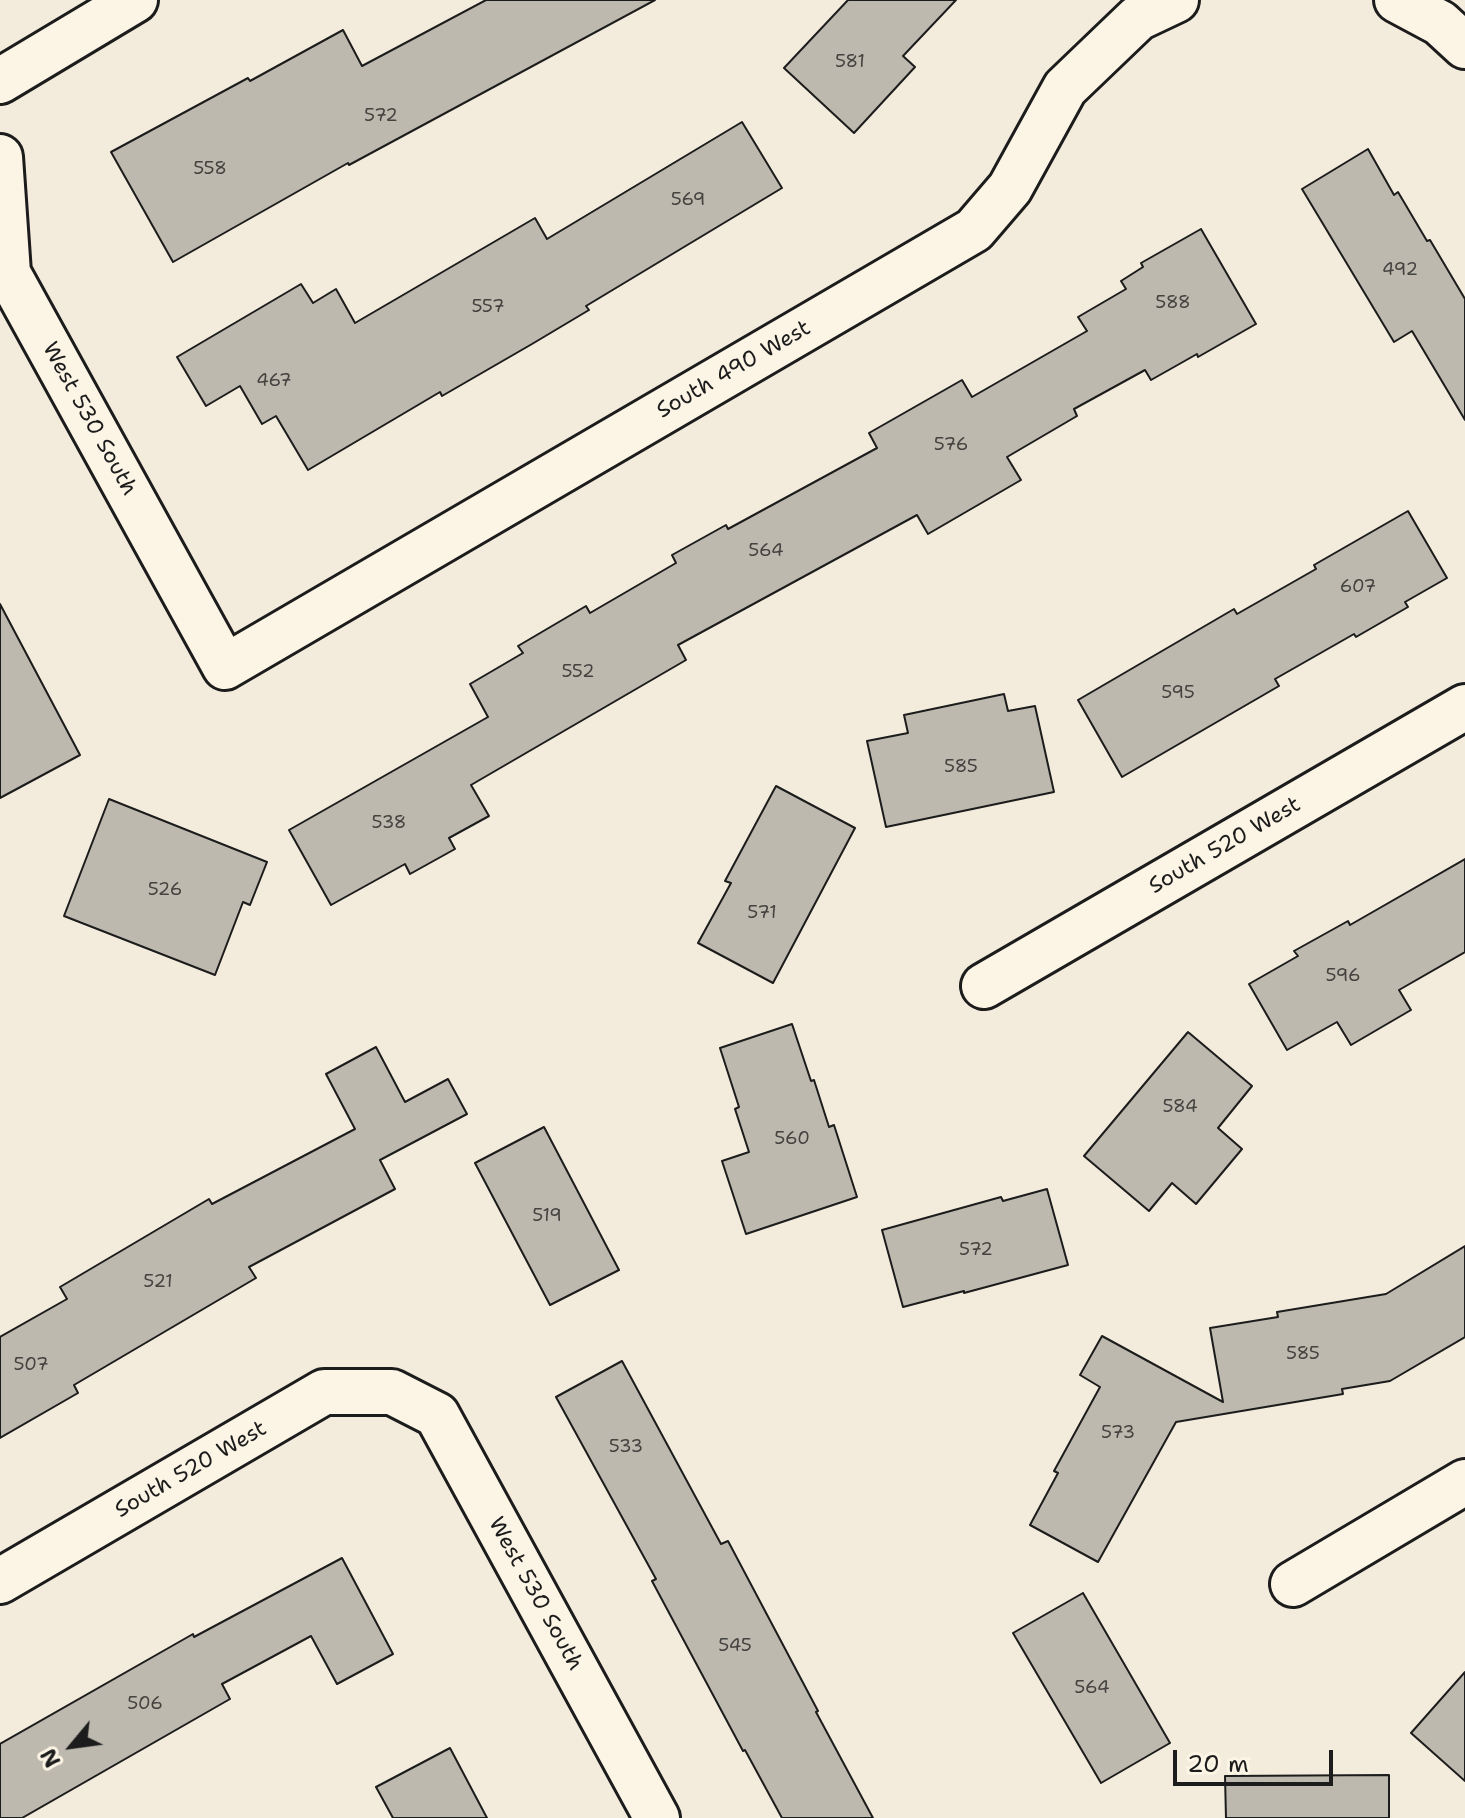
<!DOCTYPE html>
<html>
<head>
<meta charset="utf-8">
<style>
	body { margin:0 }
	#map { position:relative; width:1465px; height:1818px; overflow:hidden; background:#f3ecdd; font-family:"Shantell Sans",sans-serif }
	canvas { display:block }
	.north { position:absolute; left:32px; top:1706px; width:80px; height:80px; -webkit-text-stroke:6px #fcf5e5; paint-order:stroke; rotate:241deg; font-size:22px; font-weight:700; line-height:32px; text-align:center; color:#1c1c1c }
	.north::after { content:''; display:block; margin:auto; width:28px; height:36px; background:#1c1c1c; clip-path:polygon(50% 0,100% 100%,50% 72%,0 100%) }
	.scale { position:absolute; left:1173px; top:1750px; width:160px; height:36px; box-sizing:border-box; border:4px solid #1c1c1c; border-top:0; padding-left:10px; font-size:24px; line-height:28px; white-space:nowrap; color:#1c1c1c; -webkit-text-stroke:6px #fcf5e5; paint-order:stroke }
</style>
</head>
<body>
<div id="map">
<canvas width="1465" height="1818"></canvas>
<div class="north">N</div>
<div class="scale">20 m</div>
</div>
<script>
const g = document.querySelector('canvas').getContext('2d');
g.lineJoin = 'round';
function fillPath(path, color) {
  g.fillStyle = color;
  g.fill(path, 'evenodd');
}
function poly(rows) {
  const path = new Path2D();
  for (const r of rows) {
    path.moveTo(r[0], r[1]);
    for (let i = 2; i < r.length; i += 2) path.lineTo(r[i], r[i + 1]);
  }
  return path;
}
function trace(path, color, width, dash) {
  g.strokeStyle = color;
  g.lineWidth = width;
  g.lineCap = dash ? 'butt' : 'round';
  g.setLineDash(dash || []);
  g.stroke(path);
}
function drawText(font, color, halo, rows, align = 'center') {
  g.font = font + ' "Shantell Sans",sans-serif';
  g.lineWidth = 7;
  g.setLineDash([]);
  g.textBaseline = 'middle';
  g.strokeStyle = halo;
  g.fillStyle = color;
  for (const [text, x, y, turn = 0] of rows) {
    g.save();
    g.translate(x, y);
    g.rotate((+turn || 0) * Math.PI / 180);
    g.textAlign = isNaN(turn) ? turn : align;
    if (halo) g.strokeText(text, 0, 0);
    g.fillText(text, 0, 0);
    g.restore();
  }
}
const building = poly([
	[486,0,655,0,349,165,348,163,173,262,111,152,248,78,250,81,343,30,362,66,486,0],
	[848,0,956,0,903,56,915,67,854,133,784,68,848,0],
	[742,122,782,188,586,306,589,310,532,344,442,396,440,392,308,470,276,416,262,424,240,386,206,406,177,357,301,284,313,303,336,289,355,323,535,218,547,239,742,122],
	[1368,149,1394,195,1398,192,1427,241,1430,240,1465,299,1465,420,1412,331,1394,342,1302,189,1368,149],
	[1201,229,1256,324,1198,357,1197,354,1151,380,1145,370,1074,409,1077,416,1007,457,1021,480,928,534,917,515,678,645,686,660,471,785,489,816,449,838,455,849,410,874,405,864,331,905,289,830,488,717,470,684,523,653,518,646,586,606,590,613,676,563,672,555,726,525,728,529,877,448,869,433,962,380,972,397,1087,331,1078,317,1126,289,1121,281,1143,267,1141,263,1201,229],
	[1408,511,1447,578,1405,602,1408,607,1356,637,1354,634,1275,679,1279,686,1122,777,1078,700,1234,609,1237,614,1316,569,1314,565,1408,511],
	[0,604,80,755,0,798,0,604],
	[1004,694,1008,711,1035,706,1054,792,886,827,867,741,908,733,904,715,1004,694],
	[776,786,855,828,773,983,698,943,731,883,725,881,776,786],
	[109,799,267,862,250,905,243,902,215,975,64,916,109,799],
	[1465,859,1465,952,1399,990,1411,1010,1351,1045,1337,1022,1287,1050,1249,984,1298,956,1294,951,1348,921,1350,925,1465,859],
	[792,1024,811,1081,814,1080,829,1127,834,1125,857,1197,746,1234,722,1161,749,1152,735,1109,739,1107,720,1048,792,1024],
	[1188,1032,1252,1086,1218,1128,1242,1149,1196,1204,1172,1183,1149,1211,1084,1156,1188,1032],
	[376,1047,405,1102,448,1079,467,1114,380,1160,395,1189,249,1267,256,1278,74,1385,78,1393,0,1438,0,1337,67,1299,60,1287,209,1199,212,1204,355,1129,326,1074,376,1047],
	[544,1127,619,1270,550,1305,475,1163,544,1127],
	[1047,1189,1068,1265,964,1293,964,1291,903,1307,882,1230,1001,1197,1003,1201,1047,1189],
	[1465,1246,1465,1337,1390,1381,1342,1389,1343,1394,1176,1422,1098,1562,1030,1525,1058,1473,1054,1471,1100,1387,1080,1375,1102,1336,1223,1402,1210,1328,1278,1317,1277,1312,1386,1294,1465,1246],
	[622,1361,721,1544,728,1541,818,1711,816,1712,873,1818,782,1818,745,1750,743,1751,652,1581,656,1579,556,1397,622,1361],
	[342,1558,393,1654,337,1684,311,1636,222,1684,230,1699,22,1818,0,1818,0,1744,193,1634,194,1637,342,1558],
	[1083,1593,1170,1743,1101,1783,1013,1633,1083,1593],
	[1465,1672,1465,1781,1411,1733,1465,1672],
	[450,1748,487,1818,393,1818,376,1787,450,1748],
	[1389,1775,1389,1818,1226,1818,1225,1776,1389,1775]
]);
fillPath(building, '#beb9ae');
trace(building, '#1c1c1c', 2);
const minor = poly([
	[1397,0,1440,23,1465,46],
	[0,81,135,0],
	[0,157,8,273,225,667,974,230,1010,188,1065,88,1138,18,1176,0],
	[984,986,1465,707],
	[0,1581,324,1392,392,1392,437,1415,657,1818],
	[1293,1584,1465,1482]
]);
trace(minor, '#1c1c1c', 50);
trace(minor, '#fcf5e5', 44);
drawText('18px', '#444340', null, [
	["581",850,62],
	["572",381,116],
	["558",210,169],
	["569",688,200],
	["492",1400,270],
	["588",1173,303],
	["557",488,307],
	["467",274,381],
	["576",951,445],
	["564",766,551],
	["607",1358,587],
	["552",578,672],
	["595",1178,693],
	["585",961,767],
	["538",389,823],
	["526",165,890],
	["571",762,913],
	["596",1343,976],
	["584",1180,1107],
	["560",792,1139],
	["519",547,1216],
	["572",976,1250],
	["521",158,1282],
	["585",1303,1354],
	["507",31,1365],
	["573",1118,1433],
	["533",626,1447],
	["545",735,1646],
	["564",1092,1688],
	["506",145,1704]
]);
drawText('22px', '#1c1c1c', '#fcf5e5', [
	["South 490 West",734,370,-30],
	["West 530 South",89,419,61],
	["South 520 West",1225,846,-30],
	["South 520 West",191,1470,-30],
	["West 530 South",535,1594,61]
]);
</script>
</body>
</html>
